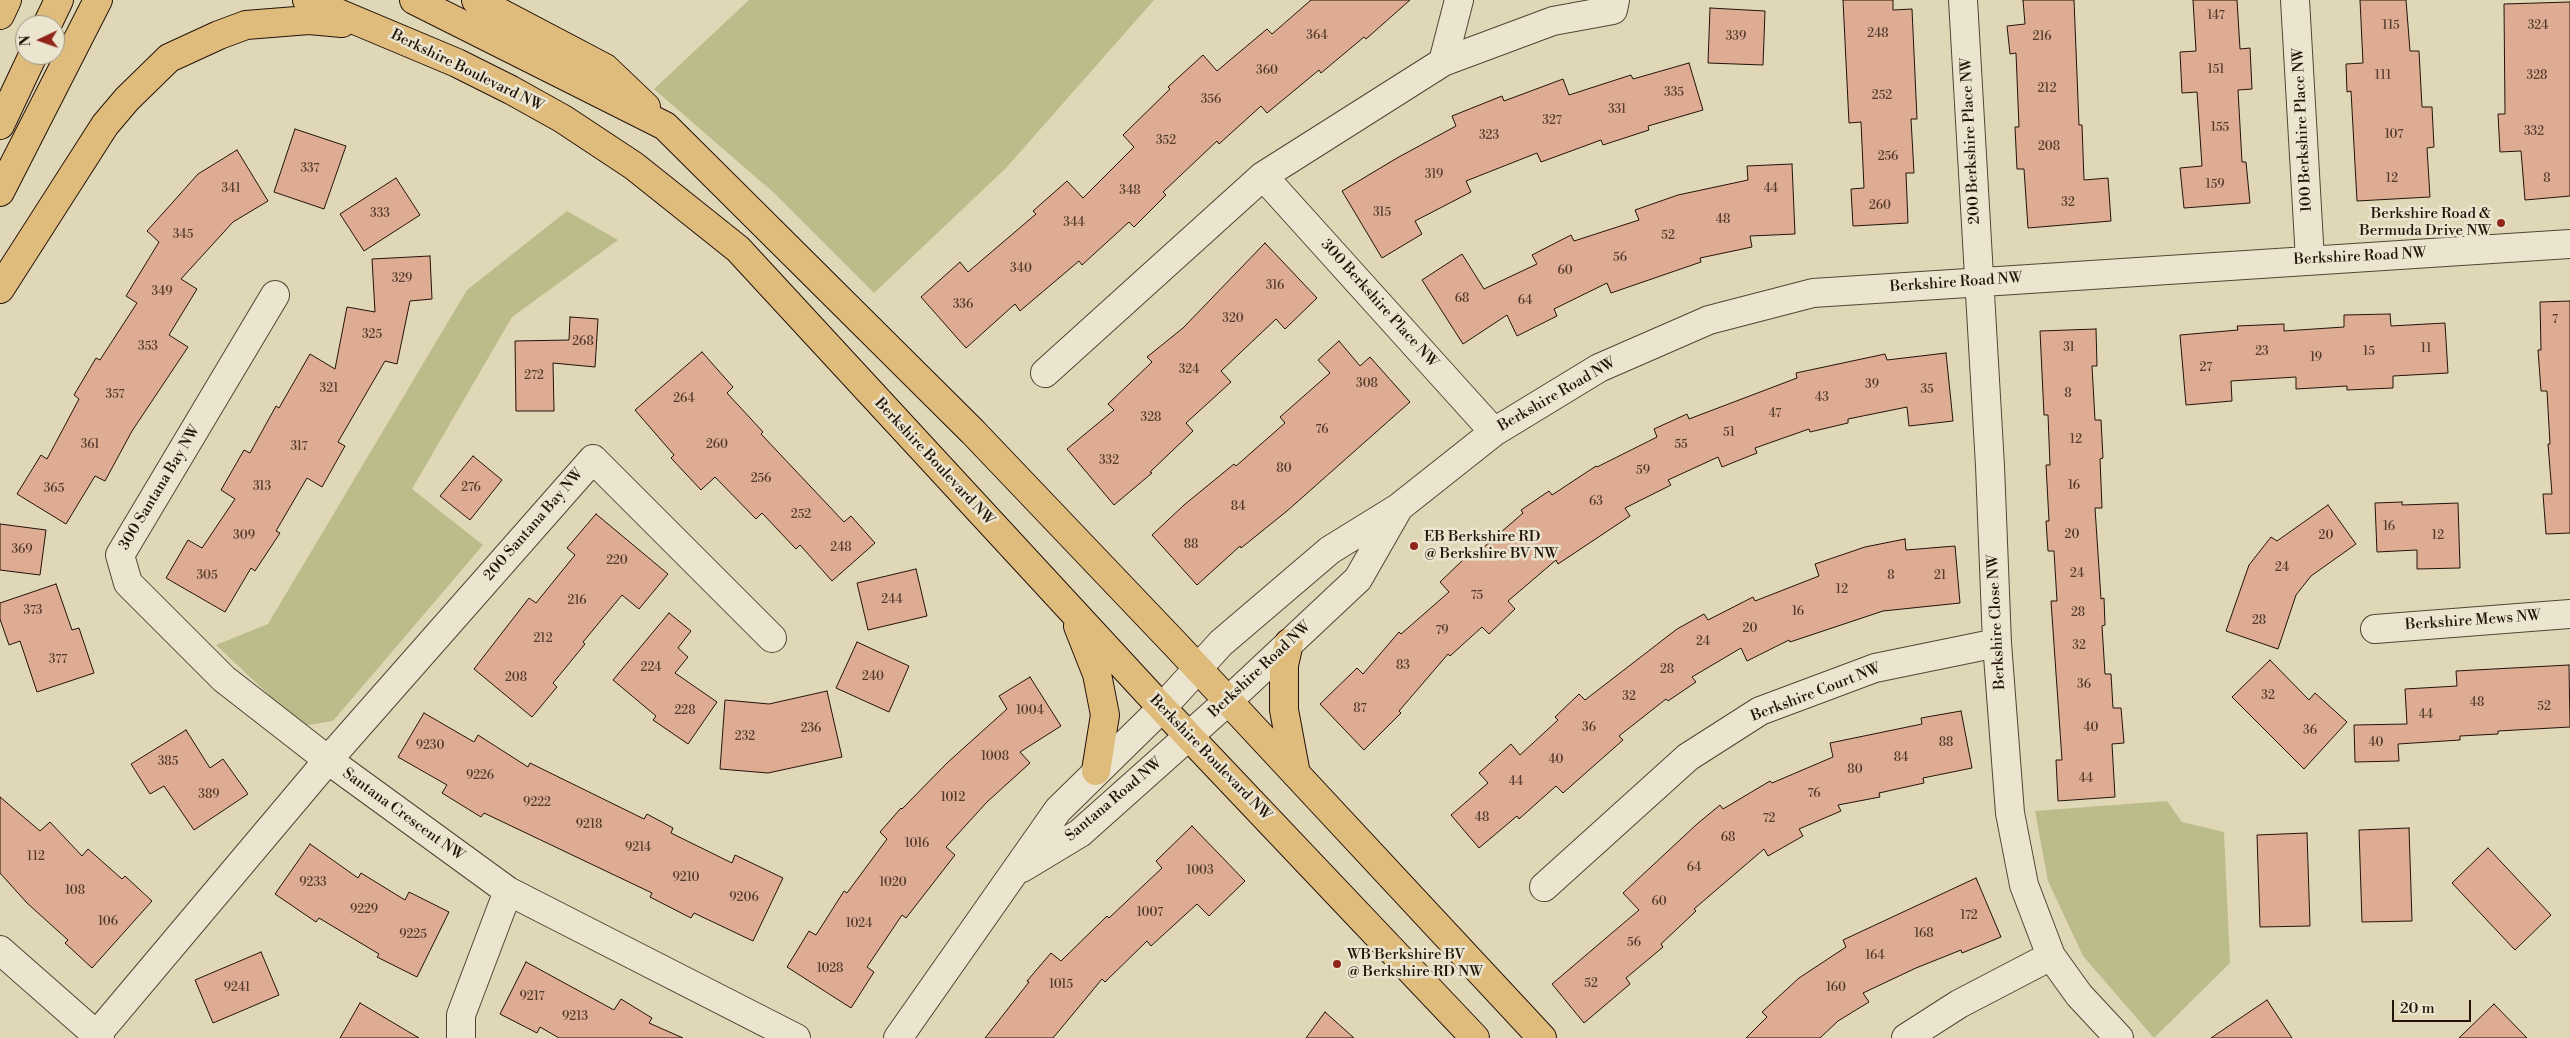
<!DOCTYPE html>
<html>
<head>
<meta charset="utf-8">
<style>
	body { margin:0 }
	#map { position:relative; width:2570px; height:1038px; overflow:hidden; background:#e0d7b7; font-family:"Libre Bodoni",serif }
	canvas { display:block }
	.north { position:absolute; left:15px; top:15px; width:50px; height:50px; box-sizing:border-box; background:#ebe5d0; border:1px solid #9b9180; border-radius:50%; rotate:267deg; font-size:14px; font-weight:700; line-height:20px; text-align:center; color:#241309 }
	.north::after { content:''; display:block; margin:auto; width:18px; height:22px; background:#8f2418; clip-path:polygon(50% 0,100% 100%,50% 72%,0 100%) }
	.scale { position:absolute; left:2392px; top:1000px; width:79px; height:22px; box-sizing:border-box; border:2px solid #241309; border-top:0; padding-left:6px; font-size:15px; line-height:18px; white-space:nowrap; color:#241309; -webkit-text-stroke:4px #ebe5d0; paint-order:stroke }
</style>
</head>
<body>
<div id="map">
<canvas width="2570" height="1038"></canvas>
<div class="north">N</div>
<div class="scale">20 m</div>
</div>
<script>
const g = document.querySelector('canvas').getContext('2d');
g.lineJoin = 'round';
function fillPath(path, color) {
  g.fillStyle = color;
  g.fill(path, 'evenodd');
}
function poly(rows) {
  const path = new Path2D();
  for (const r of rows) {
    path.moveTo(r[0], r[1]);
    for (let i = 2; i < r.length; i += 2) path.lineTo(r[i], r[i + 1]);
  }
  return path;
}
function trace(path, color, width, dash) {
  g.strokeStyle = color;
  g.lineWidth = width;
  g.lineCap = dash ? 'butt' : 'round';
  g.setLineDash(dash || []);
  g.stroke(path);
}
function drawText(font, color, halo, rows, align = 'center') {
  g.font = font + ' "Libre Bodoni",serif';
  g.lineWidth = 5;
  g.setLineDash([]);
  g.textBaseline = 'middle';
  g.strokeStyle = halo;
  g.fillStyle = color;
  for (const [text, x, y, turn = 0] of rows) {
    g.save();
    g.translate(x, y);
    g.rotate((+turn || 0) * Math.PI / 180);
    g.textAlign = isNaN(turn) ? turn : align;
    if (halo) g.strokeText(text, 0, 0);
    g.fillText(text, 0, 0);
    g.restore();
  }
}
fillPath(poly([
	[749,0,1154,0,1006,168,874,293,774,193,654,89],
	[567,211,618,240,512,317,412,489,483,545,333,721,302,726,216,645,268,624,467,290],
	[2167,801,2182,822,2224,832,2230,963,2154,1038,2083,956,2048,881,2035,811]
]), '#bbbc89');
const building = poly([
	[1311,0,1410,0,1366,39,1364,37,1321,73,1319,70,1267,113,1261,106,1219,144,1217,141,1163,192,1166,195,1134,227,1129,222,1082,265,1079,261,1020,311,1015,304,966,348,921,297,960,262,968,272,1036,214,1033,211,1067,181,1083,198,1134,147,1123,135,1170,89,1168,87,1203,55,1217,71,1267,29,1272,34,1311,0],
	[1843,0,1893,0,1893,10,1912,9,1917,119,1911,119,1914,173,1906,173,1908,223,1853,226,1851,189,1864,188,1861,122,1849,123,1843,0],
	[2023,0,2074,0,2079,125,2082,125,2084,180,2108,178,2111,221,2028,228,2024,169,2017,169,2015,127,2019,127,2016,53,2010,54,2007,26,2025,24,2023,0],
	[2193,0,2237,0,2240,49,2250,48,2252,89,2238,90,2242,162,2246,162,2250,203,2184,208,2180,168,2202,166,2197,92,2182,93,2180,52,2196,51,2193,0],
	[2360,0,2406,0,2410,51,2419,51,2422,107,2432,107,2434,147,2427,148,2430,197,2357,201,2351,91,2347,92,2346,64,2363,63,2360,0],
	[2570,2,2570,196,2525,200,2521,151,2500,152,2498,114,2505,114,2504,4,2570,2],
	[1710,8,1765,11,1763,65,1708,63,1710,8],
	[1689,63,1703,110,1648,126,1649,130,1603,145,1601,140,1541,162,1537,153,1466,181,1471,192,1415,221,1422,234,1382,258,1342,191,1397,158,1456,126,1452,116,1502,96,1504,101,1563,79,1569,95,1631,75,1633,79,1689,63],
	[295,129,346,146,324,209,274,192,295,129],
	[237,150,268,201,233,222,181,279,197,289,169,335,188,347,132,431,105,481,95,476,66,524,17,494,41,455,47,459,79,399,74,395,96,358,100,360,137,303,126,296,159,242,147,231,198,174,237,150],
	[1792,164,1795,234,1750,236,1752,247,1700,258,1701,262,1611,293,1607,283,1554,309,1557,316,1517,336,1507,315,1463,344,1422,280,1462,254,1484,289,1537,264,1532,255,1571,235,1574,241,1639,220,1635,210,1678,195,1748,180,1747,166,1792,164],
	[396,178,420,215,364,251,340,214,396,178],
	[1265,243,1317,298,1285,329,1276,319,1221,371,1231,382,1186,423,1193,431,1150,472,1152,473,1114,505,1067,449,1114,410,1108,404,1152,362,1147,357,1183,328,1265,243],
	[430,256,432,299,410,301,397,364,385,361,338,442,345,446,322,487,307,478,276,531,280,533,255,571,251,568,225,612,166,578,188,540,202,548,235,499,221,490,244,450,250,453,276,406,279,408,310,354,335,369,347,307,375,312,372,259,430,256],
	[2570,301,2570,533,2546,534,2543,494,2552,494,2548,444,2550,444,2547,391,2541,391,2538,350,2541,350,2540,302,2570,301],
	[2390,314,2391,326,2445,323,2448,373,2393,376,2393,388,2347,390,2347,386,2296,389,2296,377,2231,381,2232,401,2186,405,2180,335,2238,330,2237,326,2284,324,2284,331,2344,327,2344,315,2390,314],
	[570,317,598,319,595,367,553,363,554,411,516,411,515,341,569,340,570,317],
	[2096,329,2097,366,2092,366,2095,420,2101,420,2103,458,2100,459,2102,508,2095,508,2101,599,2104,598,2105,625,2102,626,2105,674,2111,674,2113,708,2121,708,2124,743,2112,744,2115,797,2058,801,2056,760,2062,760,2051,601,2057,601,2054,551,2048,551,2046,521,2049,521,2046,465,2050,465,2048,415,2044,415,2040,331,2096,329],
	[1339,341,1360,366,1370,357,1410,402,1287,511,1241,548,1240,546,1197,585,1152,535,1184,505,1234,464,1236,466,1285,423,1280,417,1330,373,1318,360,1339,341],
	[702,352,733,387,727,393,763,432,761,434,844,522,851,516,875,543,832,581,800,545,796,549,762,513,756,519,715,477,701,490,671,458,674,455,635,410,702,352],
	[1946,353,1953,421,1909,426,1907,407,1848,419,1848,423,1810,432,1809,429,1755,448,1757,453,1722,467,1718,457,1668,480,1671,485,1625,508,1630,516,1558,564,1556,560,1508,601,1515,609,1489,634,1482,627,1450,656,1448,654,1399,711,1401,713,1364,750,1320,704,1357,668,1363,674,1399,632,1401,634,1449,592,1440,582,1466,557,1469,560,1523,513,1521,510,1549,491,1552,495,1596,466,1597,467,1657,437,1654,429,1687,414,1689,419,1797,378,1796,373,1885,354,1887,360,1946,353],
	[473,456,502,480,470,520,440,496,473,456],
	[2402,502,2402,505,2458,503,2460,568,2417,569,2417,550,2377,552,2375,503,2402,502],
	[2328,505,2356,544,2311,576,2296,595,2278,649,2226,631,2249,565,2271,537,2277,541,2328,505],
	[596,514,668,574,639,609,622,595,583,642,585,644,553,683,557,687,532,717,474,669,529,598,536,603,575,555,567,548,596,514],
	[0,524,46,530,40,575,0,570,0,524],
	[1905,539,1906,550,1955,546,1960,603,1883,611,1790,642,1789,640,1747,661,1741,648,1692,677,1696,682,1668,701,1666,699,1619,736,1623,740,1563,793,1556,786,1519,819,1517,816,1479,848,1451,815,1488,783,1479,773,1511,744,1520,755,1558,720,1555,717,1579,694,1585,700,1677,629,1704,614,1708,620,1753,597,1755,601,1819,576,1815,564,1865,547,1905,539],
	[916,569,927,616,868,630,857,583,916,569],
	[56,584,72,630,79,628,94,673,37,692,20,641,9,645,0,619,0,603,56,584],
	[669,613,691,631,678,648,688,657,675,673,717,702,688,744,653,720,656,716,613,680,669,613],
	[857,642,909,666,889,712,836,688,857,642],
	[2270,660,2309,700,2315,693,2347,722,2304,769,2232,697,2270,660],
	[2569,665,2570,727,2498,731,2498,734,2460,736,2460,740,2398,744,2399,761,2355,762,2354,725,2407,724,2405,689,2457,686,2456,671,2569,665],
	[1030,677,1061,726,1020,752,1030,763,987,802,946,847,955,855,906,918,902,915,867,967,874,972,851,1008,787,967,809,931,816,935,844,891,847,893,887,839,880,832,901,808,902,809,947,763,1007,709,999,696,1030,677],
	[827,691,842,757,768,773,720,769,725,700,769,704,827,691],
	[1961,711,1972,768,1923,778,1924,783,1879,793,1880,797,1838,805,1841,811,1799,829,1803,836,1768,856,1764,849,1694,909,1696,911,1661,944,1663,947,1626,978,1630,984,1584,1023,1552,984,1639,910,1623,893,1697,824,1720,805,1723,809,1770,781,1772,783,1833,757,1830,743,1922,724,1921,718,1961,711],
	[424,713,474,742,478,735,528,767,530,763,644,819,647,814,673,828,671,833,732,863,735,855,783,878,753,941,694,913,691,918,650,897,652,893,484,813,481,817,442,793,447,785,398,757,424,713],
	[186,730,210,768,223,759,248,794,194,830,164,786,150,794,131,764,186,730],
	[0,797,40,831,50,822,82,856,88,849,122,879,125,876,152,901,92,968,65,943,68,940,27,903,0,873,0,797],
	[1192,826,1245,881,1209,916,1197,904,1151,946,1147,941,1105,982,1102,979,1053,1038,985,1038,1029,982,1027,981,1051,953,1061,961,1107,916,1109,918,1162,868,1156,861,1192,826],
	[2409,828,2412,921,2362,922,2359,830,2409,828],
	[2307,833,2310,926,2260,927,2257,835,2307,833],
	[310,844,358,878,361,873,405,900,409,892,449,912,417,977,377,957,379,954,319,918,316,922,275,894,310,844],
	[2488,848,2551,915,2515,950,2452,883,2488,848],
	[1976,878,2001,937,1962,953,1961,950,1916,968,1863,993,1869,1002,1838,1021,1820,1038,1746,1038,1767,1017,1762,1012,1799,978,1846,947,1843,940,1976,878],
	[261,952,279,995,213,1023,195,980,261,952],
	[526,962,614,1010,621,999,652,1018,649,1023,683,1038,559,1038,540,1027,537,1033,500,1014,526,962],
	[2267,1000,2292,1038,2211,1038,2267,1000],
	[360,1003,419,1038,340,1038,360,1003],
	[2494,1004,2527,1038,2459,1038,2494,1004],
	[1325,1012,1354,1038,1306,1038,1325,1012]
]);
fillPath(building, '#ddac92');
trace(building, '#241309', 1);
const minor = poly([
	[1963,0,1990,466,1997,643,2010,813,2024,885,2051,956,2079,995,2119,1038],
	[2295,0,2310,260],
	[1443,62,1459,0],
	[1263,176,1494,432],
	[275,295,120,555,128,583,224,679,328,760,593,459,772,638],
	[1045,373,1263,176,1443,62,1553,21,1613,10,1615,0],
	[2375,629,2570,614],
	[1022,868,1080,833,1228,701,1358,579,1398,509],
	[1544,887,1688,757,1760,711,1875,668,1997,643],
	[0,950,100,1038],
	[94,1038,328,760,508,891,796,1038],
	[461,1038,461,1015,508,891],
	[898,1038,1058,810,1162,708,1221,643,1330,550,1398,508,1494,432,1599,368,1709,320,1813,293,2570,244],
	[1906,1038,1959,1004,2051,956]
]);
const major = poly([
	[307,0,457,63,511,90,563,119,634,166,738,249,1162,708,1475,1038],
	[414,0,665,126,973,432,1177,646,1542,1038],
	[476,0,605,68,646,107],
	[0,15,7,0],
	[47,25,59,0],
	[0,125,33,55],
	[0,192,98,0],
	[0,289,105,125,127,99,169,58,219,35,246,25,309,20,342,23],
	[1078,626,1097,674,1105,715,1096,771],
	[1289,643,1284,665,1284,710,1296,774]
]);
trace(minor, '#534434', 30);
trace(major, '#241309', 30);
trace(minor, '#ebe5d0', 28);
trace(major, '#e0bc7c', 28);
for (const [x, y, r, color] of [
	[2501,223,5,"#8f2418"],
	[1414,546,5,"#8f2418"],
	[1337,964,5,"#8f2418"]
]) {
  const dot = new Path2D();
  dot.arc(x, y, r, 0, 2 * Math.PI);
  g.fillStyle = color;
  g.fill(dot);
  trace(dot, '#ebe5d0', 2);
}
drawText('12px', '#52392b', null, [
	["147",2216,16],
	["115",2391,26],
	["324",2538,26],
	["248",1878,34],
	["364",1317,36],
	["339",1736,37],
	["216",2042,37],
	["151",2216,70],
	["360",1267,71],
	["111",2383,76],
	["328",2537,76],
	["212",2047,89],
	["335",1674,93],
	["252",1882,96],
	["356",1211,100],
	["331",1617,110],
	["327",1552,121],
	["155",2220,128],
	["332",2534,132],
	["107",2394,135],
	["323",1489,136],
	["352",1166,141],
	["208",2049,147],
	["256",1888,157],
	["337",310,169],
	["319",1434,175],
	["12",2392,179],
	["8",2547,179],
	["159",2215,185],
	["341",231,189],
	["44",1771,189],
	["348",1130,191],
	["32",2068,203],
	["260",1880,206],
	["315",1382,213],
	["333",380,214],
	["48",1723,220],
	["344",1074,223],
	["345",183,235],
	["52",1668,236],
	["56",1620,258],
	["340",1021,269],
	["60",1565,271],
	["329",402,279],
	["316",1275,286],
	["349",162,292],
	["68",1462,299],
	["64",1525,301],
	["336",963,305],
	["320",1233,319],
	["7",2555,320],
	["325",372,335],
	["268",583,342],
	["353",148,347],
	["31",2069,348],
	["11",2426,349],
	["23",2262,352],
	["15",2369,352],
	["19",2316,358],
	["27",2206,368],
	["324",1189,370],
	["272",534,376],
	["308",1367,384],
	["39",1872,385],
	["321",329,389],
	["35",1927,390],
	["8",2068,394],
	["357",115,395],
	["43",1822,398],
	["264",684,399],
	["47",1775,414],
	["328",1151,418],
	["76",1322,430],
	["51",1729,433],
	["12",2076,440],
	["361",90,445],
	["260",717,445],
	["55",1681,445],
	["317",299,447],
	["332",1109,461],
	["80",1284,469],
	["59",1643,471],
	["256",761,479],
	["16",2074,486],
	["313",262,487],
	["276",471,488],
	["365",54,489],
	["63",1596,502],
	["84",1238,507],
	["252",801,515],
	["16",2389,527],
	["20",2072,535],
	["309",244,536],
	["20",2326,536],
	["12",2438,536],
	["88",1191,545],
	["248",841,548],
	["369",22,550],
	["220",617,561],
	["24",2282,568],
	["24",2077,574],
	["305",207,576],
	["8",1891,576],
	["21",1940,576],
	["12",1842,590],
	["75",1477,596],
	["244",892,600],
	["216",577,601],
	["373",33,611],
	["16",1798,612],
	["28",2078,613],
	["28",2259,621],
	["20",1750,629],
	["79",1442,631],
	["212",543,639],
	["24",1703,642],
	["32",2079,646],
	["377",58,660],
	["83",1403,666],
	["224",651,668],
	["28",1667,670],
	["240",873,677],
	["208",516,678],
	["36",2084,685],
	["32",2268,696],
	["32",1629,697],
	["48",2477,703],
	["52",2544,707],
	["87",1360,709],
	["228",685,711],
	["1004",1030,711],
	["44",2426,715],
	["36",1589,728],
	["40",2091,728],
	["236",811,729],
	["36",2310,731],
	["232",745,737],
	["88",1946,743],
	["40",2376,743],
	["9230",430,746],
	["1008",995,757],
	["84",1901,758],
	["40",1556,760],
	["385",168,762],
	["80",1855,770],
	["9226",480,776],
	["44",2086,779],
	["44",1516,782],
	["76",1814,794],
	["389",209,795],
	["1012",953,798],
	["9222",537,803],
	["48",1482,818],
	["72",1769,819],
	["9218",589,825],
	["68",1728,838],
	["1016",917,844],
	["9214",638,848],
	["112",36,857],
	["64",1694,868],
	["1003",1200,871],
	["9210",686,878],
	["9233",313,883],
	["1020",893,883],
	["108",75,891],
	["9206",744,898],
	["60",1659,902],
	["9229",364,910],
	["1007",1150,913],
	["172",1969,916],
	["106",108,922],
	["1024",859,924],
	["168",1924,934],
	["9225",413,935],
	["56",1634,943],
	["164",1875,956],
	["1028",830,969],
	["52",1591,984],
	["1015",1061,985],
	["9241",237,988],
	["160",1836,988],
	["9217",532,997],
	["9213",575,1017]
]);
drawText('15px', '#241309', '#ebe5d0', [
	["Berkshire Boulevard NW",467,71,26],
	["100 Berkshire Place NW",2303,130,-93],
	["200 Berkshire Place NW",1971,141,-93],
	["Berkshire Road NW",2360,257,-3],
	["Berkshire Road NW",1956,283,-4],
	["300 Berkshire Place NW",1379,304,48],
	["Berkshire Road NW",1557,395,-30],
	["Berkshire Boulevard NW",934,462,47],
	["300 Santana Bay NW",160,488,-59],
	["200 Santana Bay NW",534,525,-49],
	["Berkshire Mews NW",2473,621,-4],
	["Berkshire Close NW",1997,622,-93],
	["Berkshire Road NW",1260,670,-43],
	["Berkshire Court NW",1816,693,-21],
	["Berkshire Boulevard NW",1210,758,46],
	["Santana Road NW",1114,800,-40],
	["Santana Crescent NW",403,815,36]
]);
drawText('15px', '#241309', '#ebe5d0', [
	["Berkshire Road &",2491,214,"right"],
	["Bermuda Drive NW",2491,231,"right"],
	["EB Berkshire RD",1424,537],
	["@ Berkshire BV NW",1424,554],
	["WB Berkshire BV",1347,955],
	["@ Berkshire RD NW",1347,972]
], 'left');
</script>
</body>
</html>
